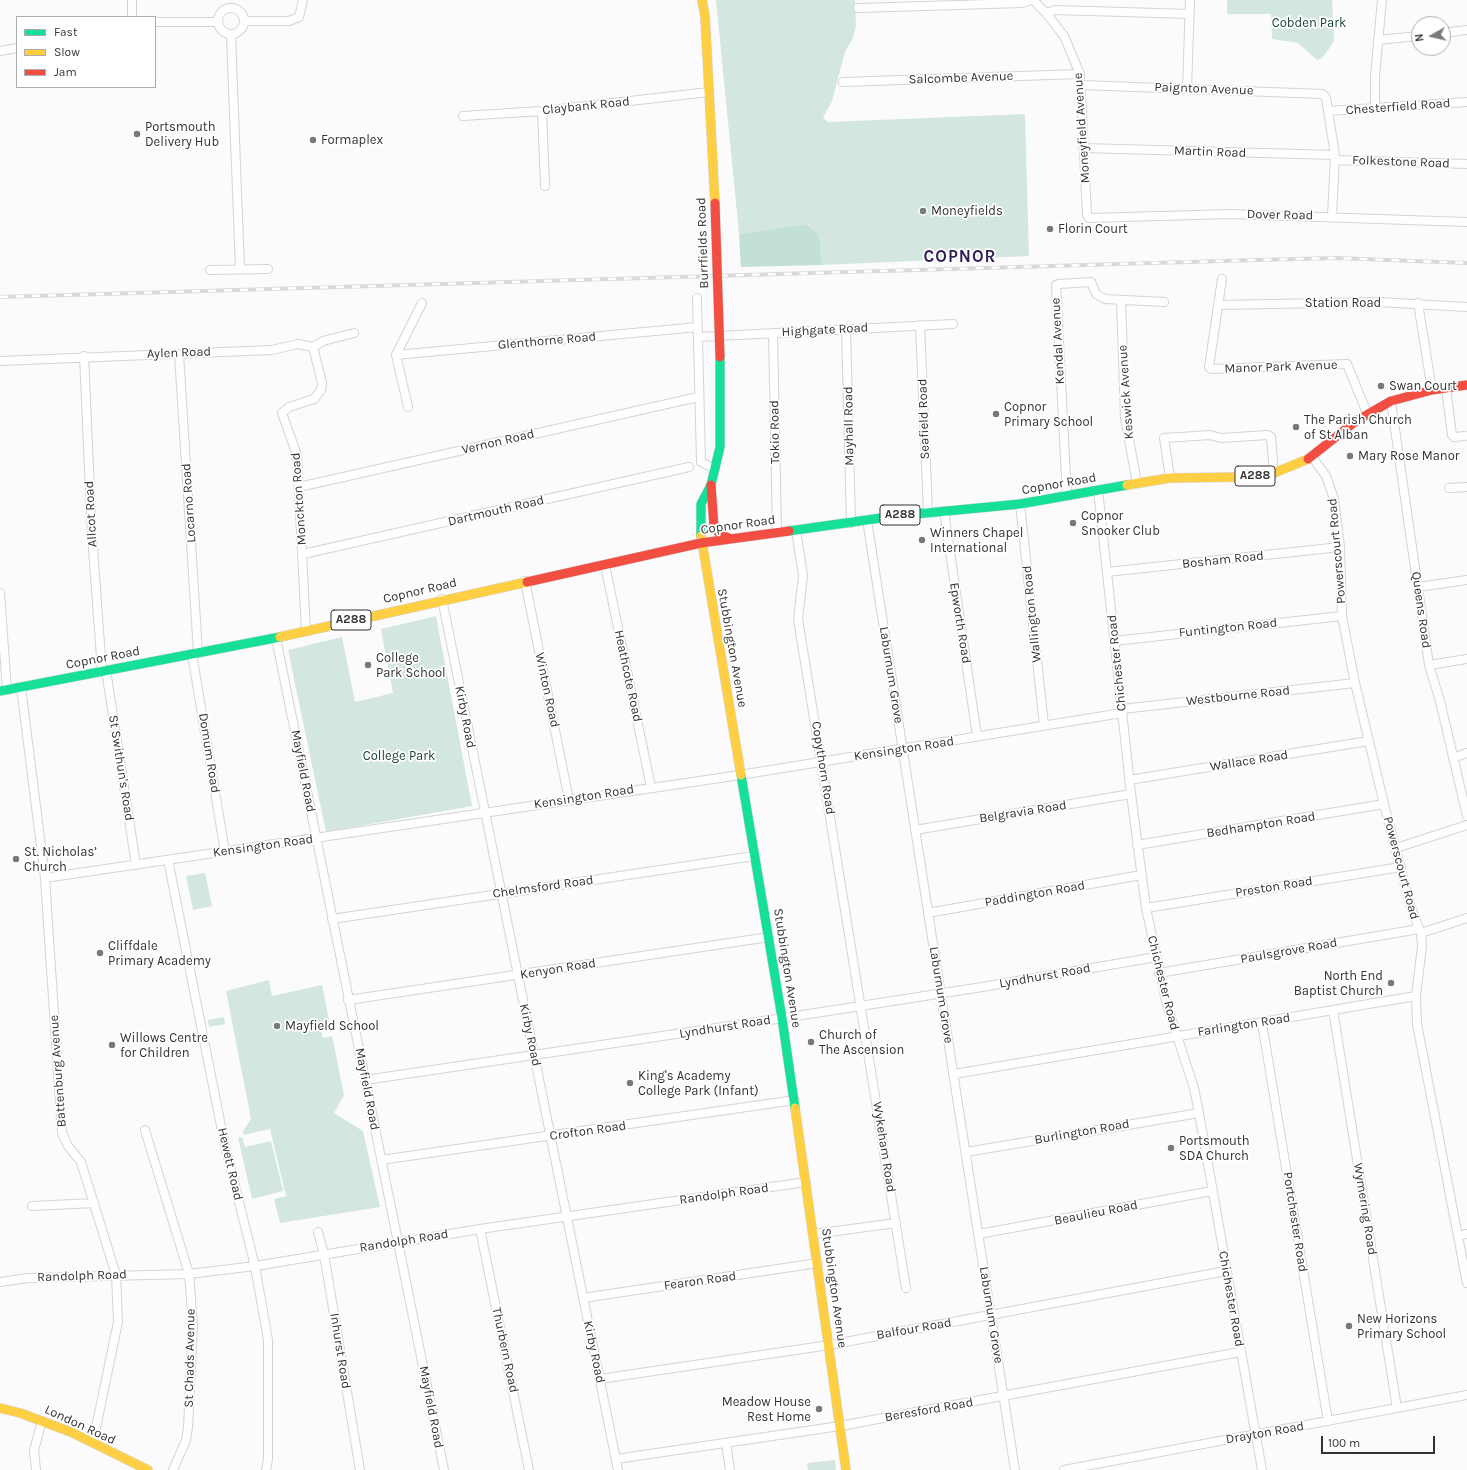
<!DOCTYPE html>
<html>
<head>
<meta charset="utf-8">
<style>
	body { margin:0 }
	#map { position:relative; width:1467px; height:1470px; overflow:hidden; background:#fbfbfe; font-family:Karla,sans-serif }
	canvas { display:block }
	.legend { position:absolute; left:16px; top:16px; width:140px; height:72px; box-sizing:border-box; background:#fff; border:1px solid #adadaf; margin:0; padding:5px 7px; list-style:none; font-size:12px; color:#333336 }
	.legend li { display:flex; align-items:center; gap:8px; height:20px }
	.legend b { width:20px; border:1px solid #adadaf }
	.north { position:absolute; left:1411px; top:16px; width:40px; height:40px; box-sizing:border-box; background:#fff; border:1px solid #adadaf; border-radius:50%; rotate:262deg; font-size:11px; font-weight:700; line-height:16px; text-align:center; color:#333336 }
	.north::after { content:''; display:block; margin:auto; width:14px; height:18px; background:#79797c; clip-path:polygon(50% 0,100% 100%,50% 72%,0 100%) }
	.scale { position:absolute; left:1321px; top:1436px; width:114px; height:18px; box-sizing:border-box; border:2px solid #333336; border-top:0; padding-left:5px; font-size:12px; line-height:14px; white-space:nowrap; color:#333336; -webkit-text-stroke:3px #fff; paint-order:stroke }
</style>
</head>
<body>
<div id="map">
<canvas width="1467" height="1470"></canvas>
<ul class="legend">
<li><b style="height:5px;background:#16e098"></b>Fast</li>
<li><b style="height:5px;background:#ffcf43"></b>Slow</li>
<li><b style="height:5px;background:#f24e42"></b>Jam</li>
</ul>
<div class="north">N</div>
<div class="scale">100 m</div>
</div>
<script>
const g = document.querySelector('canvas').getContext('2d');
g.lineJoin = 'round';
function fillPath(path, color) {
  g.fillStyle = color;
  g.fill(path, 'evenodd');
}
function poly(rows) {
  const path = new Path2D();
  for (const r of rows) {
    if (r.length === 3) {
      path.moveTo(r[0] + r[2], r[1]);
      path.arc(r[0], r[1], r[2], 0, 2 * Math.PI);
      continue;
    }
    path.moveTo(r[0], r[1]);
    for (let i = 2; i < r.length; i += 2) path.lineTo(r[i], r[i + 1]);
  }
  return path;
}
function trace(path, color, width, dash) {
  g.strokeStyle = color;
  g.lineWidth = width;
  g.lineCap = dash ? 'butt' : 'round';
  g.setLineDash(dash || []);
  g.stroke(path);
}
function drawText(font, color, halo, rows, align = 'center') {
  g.font = font + ' Karla,sans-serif';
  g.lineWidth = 3.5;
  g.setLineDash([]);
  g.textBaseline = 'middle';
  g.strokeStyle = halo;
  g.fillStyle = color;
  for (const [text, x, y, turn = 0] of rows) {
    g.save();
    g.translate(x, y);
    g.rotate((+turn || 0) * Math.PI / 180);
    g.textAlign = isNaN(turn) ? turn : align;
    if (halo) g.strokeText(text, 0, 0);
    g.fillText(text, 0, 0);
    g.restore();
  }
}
fillPath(poly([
	[716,0,855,0,856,26,853,38,845,52,832,101,823,118,828,122,1025,114,1029,256,822,265,819,234,806,224,739,234],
	[1227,0,1332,0,1334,40,1329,49,1322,58,1317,60,1298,43,1272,39,1271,14,1227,14],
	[436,616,472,806,326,832,288,650,342,637,355,702,393,693,381,629],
	[205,873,212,906,193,910,186,876],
	[269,980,272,996,322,985,330,1025,320,1028,323,1038,332,1036,344,1095,334,1113,363,1131,380,1207,280,1223,274,1199,286,1196,270,1129,244,1135,243,1131,251,1119,226,991],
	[224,1017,225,1024,209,1027,208,1020],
	[242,1137,245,1147,271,1141,283,1191,252,1199,238,1138],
	[835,1460,836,1470,808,1470,807,1463]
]), '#d4e7df');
fillPath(poly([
	[806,224,819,234,822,265,741,267,739,234]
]), '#c2e0d3');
const street = poly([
	[132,0,132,17],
	[1033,0,1046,13,1064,36,1080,74,1087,215,1089,218,1230,214,1467,222],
	[858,8,1023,3,1030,0],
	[231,21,13],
	[1046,13,1055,10,1190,14],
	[244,21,289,21,299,17,303,0],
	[155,22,218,22],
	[1443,33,1467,30],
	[231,35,240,269],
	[1378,40,1419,36],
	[0,51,17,48],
	[843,82,1080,74],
	[1081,85,1323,94,1326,98,1335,155,1332,216],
	[1187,89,1190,0],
	[1375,108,1375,76,1382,0],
	[542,111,545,186],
	[1328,111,1467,102],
	[463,116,542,111,709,92],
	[1084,148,1335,155],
	[1335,160,1467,164],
	[210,270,268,269],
	[1222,279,1209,367,1211,369,1347,364,1367,413],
	[697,298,701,462,715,469],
	[1121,300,1125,418,1137,483],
	[1418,303,1432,390],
	[1218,305,1379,302,1467,307],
	[920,325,928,512],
	[846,329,851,523],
	[773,333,777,532],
	[698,337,953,324],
	[179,354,198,653],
	[396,355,698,327],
	[84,356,92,535,102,671],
	[0,361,272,350,298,344,313,347,323,341,354,333],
	[1446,388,1452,435,1454,437,1465,436],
	[1391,401,1429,665,1440,701,1467,816],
	[408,407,396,355,422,303],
	[1312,457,1326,476,1334,499,1340,547,1342,616,1355,683,1384,804,1411,908,1421,933,1422,946,1416,996,1417,1024,1467,1283],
	[1170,478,1164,438,1210,435,1221,438,1268,435,1271,437,1274,473],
	[299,487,698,397],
	[1449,488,1467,487],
	[1098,490,1131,794,1146,908,1167,1005,1194,1088,1199,1113,1262,1470],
	[1067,496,1056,285,1059,284,1091,282,1096,294,1105,299,1164,302],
	[1020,504,1044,725],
	[944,511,977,736],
	[867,520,1015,1470],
	[796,530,803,576,798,619,906,1288],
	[303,554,689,467],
	[605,565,651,787],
	[1107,572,1340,547],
	[525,581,569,800],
	[1418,587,1467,580],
	[0,593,7,690],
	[442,599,618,1470],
	[306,631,297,455,282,413,289,407,314,399,321,390,322,383,313,347],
	[276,638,444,1470],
	[1114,641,1342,616],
	[192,654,225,852],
	[1429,665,1467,659],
	[106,670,136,865],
	[21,687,45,878,62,1133,68,1146,81,1162,116,1275,118,1322,93,1442],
	[1122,709,1355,683],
	[1453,758,1467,753],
	[1129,780,1368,741],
	[915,830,1131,794],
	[1137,845,1384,804],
	[1396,848,1467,825],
	[168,860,225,1146,255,1266,268,1340,268,1459,266,1470],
	[45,878,740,775,1122,713],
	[1146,908,1401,867],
	[928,913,1141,875],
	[332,919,754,856],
	[1421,933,1467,918],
	[1159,973,1419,929],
	[348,1000,769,937],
	[1333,1010,1397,1408],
	[1262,1023,1328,1421],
	[954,1074,1416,996],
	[365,1080,777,1019,982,987,1156,957],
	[145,1130,189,1274,193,1325,188,1427,186,1440,173,1470],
	[966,1152,1199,1113],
	[381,1160,795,1100],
	[32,1206,94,1203],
	[480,1229,529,1470],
	[318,1232,324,1254,360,1470],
	[814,1234,896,1223],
	[979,1234,1212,1191],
	[1458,1236,1467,1234],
	[0,1282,28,1278,189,1274,255,1266,480,1229,806,1182],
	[583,1298,818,1263],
	[600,1379,829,1345,1226,1271],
	[726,1443,730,1470],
	[616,1459,840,1426,1240,1352],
	[36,1470,34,1450,42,1421],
	[1064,1470,1467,1395]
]);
const fast = poly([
	[789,531,895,516,1020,504,1127,485],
	[701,536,701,504,711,485,720,447,720,357],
	[0,691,280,637],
	[741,775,782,1018,795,1108]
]);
const slow = poly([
	[702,0,705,16,715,203],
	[1127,485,1170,478,1245,477,1274,473,1308,459],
	[701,536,741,775],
	[280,637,527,582],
	[795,1108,846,1470],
	[0,1408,20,1413,71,1432,148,1470]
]);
const jam = poly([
	[1308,459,1356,421,1391,401,1432,390,1467,385],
	[711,485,714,527,720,534,729,538],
	[527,582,701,543,789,531]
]);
trace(street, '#d4d4d7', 10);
trace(fast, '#d4d4d7', 10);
trace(slow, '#d4d4d7', 10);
trace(jam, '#d4d4d7', 10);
trace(street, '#fefeff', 8);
trace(fast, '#16e098', 9);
trace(slow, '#ffcf43', 9);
trace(jam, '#f24e42', 9);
const rail = poly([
	[0,297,1255,260,1337,258,1467,263]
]);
trace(rail, '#d9d9da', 4);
trace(rail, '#fff', 2.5, [8]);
const jamBridge = poly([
	[715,203,720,357]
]);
trace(jamBridge, '#d4d4d7', 10, []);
trace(jamBridge, '#f24e42', 9);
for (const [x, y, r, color] of [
	[137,134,4,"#79797c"],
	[313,140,4,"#79797c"],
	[923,211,4,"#79797c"],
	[1050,229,4,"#79797c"],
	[1381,386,4,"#79797c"],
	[996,414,4,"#79797c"],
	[1296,427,4,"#79797c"],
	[1350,456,4,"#79797c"],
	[1073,523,4,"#79797c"],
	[922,540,4,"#79797c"],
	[368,665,4,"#79797c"],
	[16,859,4,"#79797c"],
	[100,953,4,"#79797c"],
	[1391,983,4,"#79797c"],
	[277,1026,4,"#79797c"],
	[811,1042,4,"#79797c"],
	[112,1045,4,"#79797c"],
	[630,1083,4,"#79797c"],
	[1171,1148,4,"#79797c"],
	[1349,1326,4,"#79797c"],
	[819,1409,4,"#79797c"]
]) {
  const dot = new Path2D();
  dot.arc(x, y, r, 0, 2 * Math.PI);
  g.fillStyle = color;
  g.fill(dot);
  trace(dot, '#fff', 1.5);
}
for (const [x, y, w] of [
	[1255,476,40],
	[900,515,40],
	[351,620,40]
]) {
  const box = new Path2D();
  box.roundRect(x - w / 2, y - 10, w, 20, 3);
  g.fillStyle = '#fff';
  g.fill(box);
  trace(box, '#333336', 1);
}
drawText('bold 12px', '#333336', null, [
	["A288",1255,476],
	["A288",900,515],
	["A288",351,620]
]);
drawText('13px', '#184532', '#fff', [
	["Cobden Park",1309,23],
	["College Park",399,756]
]);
drawText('13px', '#333336', '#fff', [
	["Salcombe Avenue",961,78,-2],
	["Paignton Avenue",1204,89,2],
	["Claybank Road",586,106,-6],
	["Chesterfield Road",1398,107,-4],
	["Moneyfield Avenue",1082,128,-94],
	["Martin Road",1210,152,2],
	["Folkestone Road",1401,162,2],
	["Dover Road",1280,215,1],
	["Burrfields Road",703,243,-92],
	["Station Road",1343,303],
	["Highgate Road",825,330,-3],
	["Glenthorne Road",547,341,-5],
	["Kendal Avenue",1058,341,-93],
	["Aylen Road",179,353,-2],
	["Manor Park Avenue",1281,367,-2],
	["Keswick Avenue",1126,392,-94],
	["Seafield Road",924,419,-92],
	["Mayhall Road",849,426,-91],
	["Tokio Road",775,432,-91],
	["Vernon Road",498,442,-13],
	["Copnor Road",1059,484,-10],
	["Monckton Road",299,499,-94],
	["Locarno Road",189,503,-94],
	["Dartmouth Road",496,511,-13],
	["Allcot Road",91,514,-93],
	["Copnor Road",738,525,-8],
	["Powerscourt Road",1337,551,-95],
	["Bosham Road",1223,560,-6],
	["Copnor Road",420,591,-13],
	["Queens Road",1421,610,82],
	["Wallington Road",1032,614,-96],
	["Epworth Road",960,623,81],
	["Funtington Road",1228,628,-6],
	["Stubbington Avenue",732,648,80],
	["Copnor Road",103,658,-11],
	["Chichester Road",1117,663,-96],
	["Laburnum Grove",891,675,81],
	["Heathcote Road",628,676,78],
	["Winton Road",547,690,78],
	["Westbourne Road",1238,696,-6],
	["Kirby Road",465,717,79],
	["Kensington Road",904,749,-9],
	["Domum Road",209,753,81],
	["Wallace Road",1249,761,-9],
	["St Swithun's Road",121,768,81],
	["Copythorn Road",823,768,81],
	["Mayfield Road",303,771,79],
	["Kensington Road",584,797,-9],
	["Belgravia Road",1023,812,-9],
	["Bedhampton Road",1261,825,-9],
	["Kensington Road",263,846,-8],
	["Powerscourt Road",1401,868,75],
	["Chelmsford Road",543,887,-8],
	["Preston Road",1274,887,-9],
	["Paddington Road",1035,894,-10],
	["Paulsgrove Road",1289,951,-10],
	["Stubbington Avenue",787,968,81],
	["Kenyon Road",558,969,-9],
	["Lyndhurst Road",1045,976,-10],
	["Chichester Road",1163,983,76],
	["Laburnum Grove",941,995,81],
	["Farlington Road",1244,1025,-9],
	["Lyndhurst Road",725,1027,-9],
	["Kirby Road",530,1035,78],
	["Battenburg Avenue",58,1071,-94],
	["Mayfield Road",367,1089,79],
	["Crofton Road",588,1131,-8],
	["Burlington Road",1082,1132,-10],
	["Wykeham Road",884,1147,81],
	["Hewett Road",230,1164,77],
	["Randolph Road",724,1194,-8],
	["Wymering Road",1365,1209,81],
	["Beaulieu Road",1096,1213,-11],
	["Portchester Road",1295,1222,81],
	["Randolph Road",404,1241,-9],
	["Randolph Road",82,1276,-2],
	["Fearon Road",700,1281,-8],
	["Stubbington Avenue",834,1288,82],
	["Chichester Road",1231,1299,80],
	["Laburnum Grove",991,1315,81],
	["Balfour Road",914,1329,-10],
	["Thurbern Road",505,1350,78],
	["Inhurst Road",340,1351,81],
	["Kirby Road",594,1352,78],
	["St Chads Avenue",190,1358,-89],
	["Mayfield Road",431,1407,79],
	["Beresford Road",929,1410,-10],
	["London Road",80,1425,25],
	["Drayton Road",1265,1433,-10]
]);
drawText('13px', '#333336', '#fff', [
	["Portsmouth",145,127],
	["Delivery Hub",145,142],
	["Formaplex",321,140],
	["Moneyfields",931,211],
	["Florin Court",1058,229],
	["Swan Court",1389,386],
	["Copnor",1004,407],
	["Primary School",1004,422],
	["The Parish Church",1304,420],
	["of St Alban",1304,435],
	["Mary Rose Manor",1358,456],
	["Copnor",1081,516],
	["Snooker Club",1081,531],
	["Winners Chapel",930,533],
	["International",930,548],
	["College",376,658],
	["Park School",376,673],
	["St. Nicholas’",24,852],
	["Church",24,867],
	["Cliffdale",108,946],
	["Primary Academy",108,961],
	["North End",1383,976,"right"],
	["Baptist Church",1383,991,"right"],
	["Mayfield School",285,1026],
	["Church of",819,1035],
	["The Ascension",819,1050],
	["Willows Centre",120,1038],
	["for Children",120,1053],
	["King's Academy",638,1076],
	["College Park (Infant)",638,1091],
	["Portsmouth",1179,1141],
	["SDA Church",1179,1156],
	["New Horizons",1357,1319],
	["Primary School",1357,1334],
	["Meadow House",811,1402,"right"],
	["Rest Home",811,1417,"right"]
], 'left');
g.letterSpacing = '1px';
drawText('bold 17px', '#311d57', '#fff', [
	["COPNOR",960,257]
]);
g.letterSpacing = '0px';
</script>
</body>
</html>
